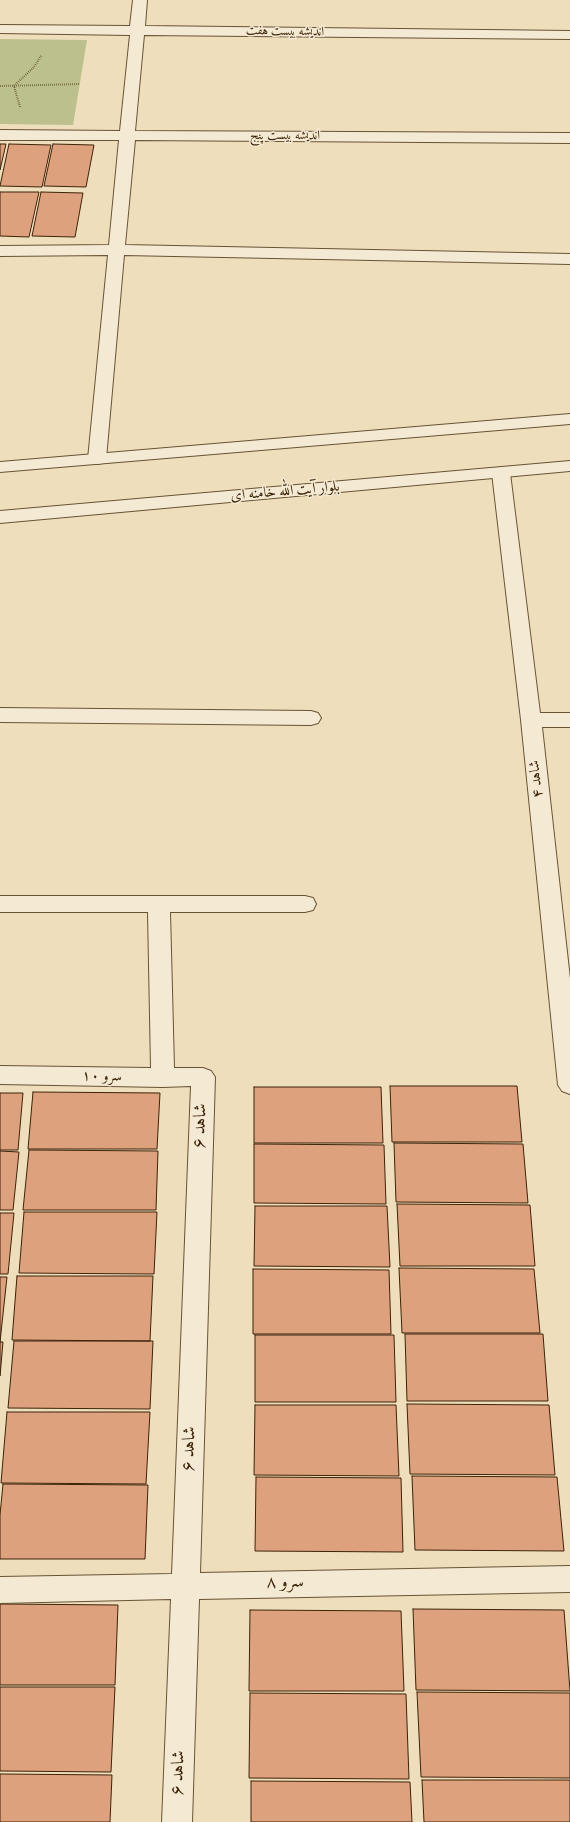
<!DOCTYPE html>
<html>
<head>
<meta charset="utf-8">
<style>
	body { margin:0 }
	canvas { display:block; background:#eedebb }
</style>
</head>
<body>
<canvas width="570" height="1822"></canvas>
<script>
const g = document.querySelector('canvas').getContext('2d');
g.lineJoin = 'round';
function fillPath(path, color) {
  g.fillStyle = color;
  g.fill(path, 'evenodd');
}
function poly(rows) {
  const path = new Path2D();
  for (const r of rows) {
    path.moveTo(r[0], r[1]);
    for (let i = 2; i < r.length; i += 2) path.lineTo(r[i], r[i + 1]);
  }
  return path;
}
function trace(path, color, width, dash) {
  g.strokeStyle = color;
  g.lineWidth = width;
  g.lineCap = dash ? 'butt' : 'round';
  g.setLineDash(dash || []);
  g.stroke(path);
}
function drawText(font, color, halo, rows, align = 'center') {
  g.font = font + ' "IM FELL Double Pica",Amiri,serif';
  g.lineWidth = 3;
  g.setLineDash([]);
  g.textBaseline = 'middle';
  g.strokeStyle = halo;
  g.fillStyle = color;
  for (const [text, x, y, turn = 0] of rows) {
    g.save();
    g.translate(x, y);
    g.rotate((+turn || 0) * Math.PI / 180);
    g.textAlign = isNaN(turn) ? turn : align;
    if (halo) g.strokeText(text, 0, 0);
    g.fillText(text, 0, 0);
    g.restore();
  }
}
fillPath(poly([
	[0,39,87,40,73,125,0,124]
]), '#bcc08d');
const building = poly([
	[0,144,6,144,0,170,0,144],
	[9,144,51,145,42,187,0,186,9,144],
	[53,144,94,145,86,187,44,186,53,144],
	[0,192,39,192,29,237,0,236,0,192],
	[41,192,83,193,75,237,32,236,41,192],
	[390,1086,517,1086,522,1142,392,1142,390,1086],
	[254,1087,381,1087,383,1143,254,1143,254,1087],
	[33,1092,160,1093,157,1149,28,1149,33,1092],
	[0,1093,23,1093,18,1150,0,1150,0,1093],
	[394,1143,523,1144,528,1203,396,1202,394,1143],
	[254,1144,384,1145,386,1204,254,1203,254,1144],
	[29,1150,158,1151,156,1210,23,1210,29,1150],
	[0,1151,19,1152,13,1210,0,1210,0,1151],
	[397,1204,530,1205,535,1266,400,1266,397,1204],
	[255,1206,387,1206,390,1267,254,1266,255,1206],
	[24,1212,157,1212,154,1274,19,1273,24,1212],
	[0,1213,14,1213,8,1274,0,1274,0,1213],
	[399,1268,534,1269,540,1333,402,1333,399,1268],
	[253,1269,389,1270,391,1334,253,1334,253,1269],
	[17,1276,153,1276,150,1341,12,1340,17,1276],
	[0,1277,7,1277,0,1342,0,1277],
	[405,1334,543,1334,548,1401,407,1401,405,1334],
	[255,1335,394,1335,396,1402,255,1402,255,1335],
	[14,1341,153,1341,150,1409,8,1408,14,1341],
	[0,1342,3,1342,0,1376,0,1342],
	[407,1404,549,1405,555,1475,410,1474,407,1404],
	[255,1405,396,1405,399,1476,254,1475,255,1405],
	[7,1412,150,1412,146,1484,1,1483,7,1412],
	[412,1476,557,1477,564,1551,415,1550,412,1476],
	[256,1477,401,1478,403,1552,255,1551,256,1477],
	[3,1484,148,1485,145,1559,0,1559,0,1515,3,1484],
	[0,1604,118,1605,115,1685,0,1685,0,1604],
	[413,1609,564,1610,570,1691,416,1690,413,1609],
	[250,1610,401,1611,404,1691,249,1691,250,1610],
	[0,1687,115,1687,111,1772,0,1771,0,1687],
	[417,1692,570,1693,570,1778,421,1777,417,1692],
	[250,1693,406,1694,409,1779,249,1778,250,1693],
	[0,1774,112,1775,110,1822,0,1822,0,1774],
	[422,1780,570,1780,570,1822,424,1822,422,1780],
	[251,1781,410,1782,412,1822,251,1822,251,1781]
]);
fillPath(building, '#dea17e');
trace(building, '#3d2308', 1);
const minor = poly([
	[133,0,147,0,145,26,570,31,570,39,144,35,135,131,570,133,570,143,135,140,125,245,570,254,570,264,124,255,106,459,103,463,97,464,91,463,88,459,108,255,0,256,0,246,109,245,119,140,0,140,0,130,120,131,130,35,0,33,0,25,130,26,133,0],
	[501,468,507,469,510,473,540,713,570,713,570,727,542,727,570,979,570,1094,562,1091,558,1085,521,720,492,473,495,469,501,468],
	[0,708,311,711,318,713,321,718,318,723,311,725,0,722,0,708],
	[0,896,305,896,313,898,316,904,313,910,305,912,170,912,174,1068,203,1068,211,1071,215,1077,200,1573,570,1566,570,1592,199,1599,192,1822,162,1822,171,1599,0,1603,0,1577,172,1574,191,1086,163,1087,0,1084,0,1066,151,1068,148,912,0,912,0,896]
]);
const tertiary = poly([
	[570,414,570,424,0,472,0,462,570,414],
	[570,461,570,471,0,523,0,511,570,461]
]);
trace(minor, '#695235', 2);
trace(tertiary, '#695235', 2);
trace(poly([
	[0,86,80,84],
	[20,107,14,86,34,67,41,56]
]), '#3d2308', 2, [0.5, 1.5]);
fillPath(minor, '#f4ead3');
fillPath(tertiary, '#f4ead3');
drawText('13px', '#3d2308', '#f4ead3', [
	["اندیشه بیست هفت",285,32,1],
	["اندیشه بیست پنج",285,136]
]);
drawText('15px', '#3d2308', '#f4ead3', [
	["بلوار آیت الله خامنه ای",285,492,-5],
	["شاهد ۴",537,779,-96],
	["سرو ۱۰",102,1077,1]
]);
drawText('18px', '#3d2308', '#f4ead3', [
	["شاهد ۶",201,1126,-88],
	["شاهد ۶",190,1449,-88],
	["سرو ۸",285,1583,-1],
	["شاهد ۶",179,1773,-88]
]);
</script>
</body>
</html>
